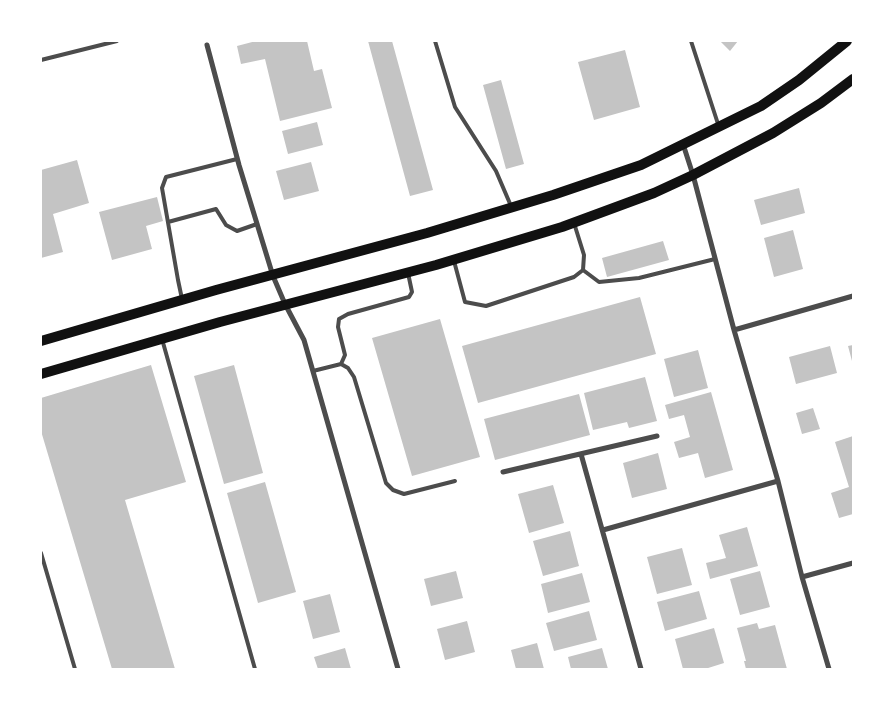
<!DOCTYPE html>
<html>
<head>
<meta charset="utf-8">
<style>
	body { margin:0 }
	#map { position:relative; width:894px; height:710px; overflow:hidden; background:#fff; font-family:"Space Grotesk",sans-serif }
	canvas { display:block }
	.frame { position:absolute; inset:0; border:42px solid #fff; pointer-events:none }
</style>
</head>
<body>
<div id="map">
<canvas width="894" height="710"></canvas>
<div class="frame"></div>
</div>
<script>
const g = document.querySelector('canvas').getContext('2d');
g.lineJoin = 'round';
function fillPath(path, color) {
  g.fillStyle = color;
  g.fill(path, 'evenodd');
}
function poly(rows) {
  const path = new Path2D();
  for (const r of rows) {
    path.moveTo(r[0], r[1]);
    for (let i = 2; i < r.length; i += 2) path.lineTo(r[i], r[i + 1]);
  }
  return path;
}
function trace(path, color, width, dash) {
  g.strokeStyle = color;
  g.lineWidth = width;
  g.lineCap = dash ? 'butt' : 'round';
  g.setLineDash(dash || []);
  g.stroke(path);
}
fillPath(poly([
	[256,41,307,41,314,71,322,69,332,108,280,121,265,59,241,64,237,46],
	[368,41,392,41,433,190,410,196],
	[720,41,738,41,730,51],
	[625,50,640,107,594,120,578,62],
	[501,80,524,164,506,169,483,85],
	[317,122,323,145,288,154,282,131],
	[77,160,89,203,53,214,63,252,41,258,41,170],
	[311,162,319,191,284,200,276,171],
	[799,188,805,213,761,225,754,200],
	[157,197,163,221,146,226,152,249,112,260,99,212],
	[793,230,803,269,774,277,764,238],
	[663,241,669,260,607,277,602,258],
	[640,297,656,354,478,403,462,346],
	[440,319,480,457,412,476,372,338],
	[853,345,853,361,852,361,848,346],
	[830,346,837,373,796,384,789,357],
	[698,350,708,388,674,397,664,359],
	[151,365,186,482,125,500,175,669,112,669,41,431,41,398],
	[234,365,263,473,224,484,194,376],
	[645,377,657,421,629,428,627,422,593,430,584,393],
	[711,392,733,470,705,478,698,453,679,458,674,442,690,437,684,415,669,419,665,405],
	[579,394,590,435,495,460,484,419],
	[813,408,820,429,802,434,796,413],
	[853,436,853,514,839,518,831,493,849,487,835,442],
	[658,453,667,489,632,498,623,463],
	[265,482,296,592,258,603,227,493],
	[553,485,564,523,529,533,518,494],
	[747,527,758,566,710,579,706,563,726,558,719,535],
	[570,531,579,566,543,576,533,541],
	[682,548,692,585,657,594,647,557],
	[456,571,463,598,431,606,424,579],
	[760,571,770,607,740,615,730,579],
	[582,573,590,602,548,613,541,584],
	[699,591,707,619,665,631,657,602],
	[330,594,340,632,313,639,303,601],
	[589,611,597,640,554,651,546,623],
	[467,621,475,652,445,660,437,629],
	[757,623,759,629,775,625,787,669,746,669,744,661,746,661,737,628],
	[714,628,724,663,705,669,683,669,675,639],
	[537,643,544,669,516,669,511,650],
	[345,648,351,669,318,669,314,657],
	[602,648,608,669,571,669,568,657]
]), '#c4c4c4');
trace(poly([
	[435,41,455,107,496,171,511,206],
	[691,41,719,127],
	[41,60,117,41],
	[168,222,216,209,226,225,237,231,257,224],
	[454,261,465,302,486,306,574,277,583,270,584,255,574,223],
	[583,270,599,282,639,278,715,259],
	[182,299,178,280,162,188,166,177,237,159],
	[162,339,255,669],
	[341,364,345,355,338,327,339,319,348,314,409,297,412,292,408,273],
	[313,371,341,364,348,368,354,377,386,483,393,490,404,494,455,481],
	[41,553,75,669]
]), '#4c4c4c', 4);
trace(poly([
	[207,45,239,165,273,276,285,304,304,340,398,669],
	[683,144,693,175,734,330,778,481,802,577,829,669],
	[734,330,853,296],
	[581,454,641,669],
	[503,472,657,436],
	[603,530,778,481],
	[802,577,853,563]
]), '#4c4c4c', 5);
trace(poly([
	[41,341,216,290,427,233,553,195,641,165,761,106,799,80,847,41],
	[41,374,220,322,436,265,562,227,654,193,693,175,773,133,821,103,853,79]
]), '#111', 10);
</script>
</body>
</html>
